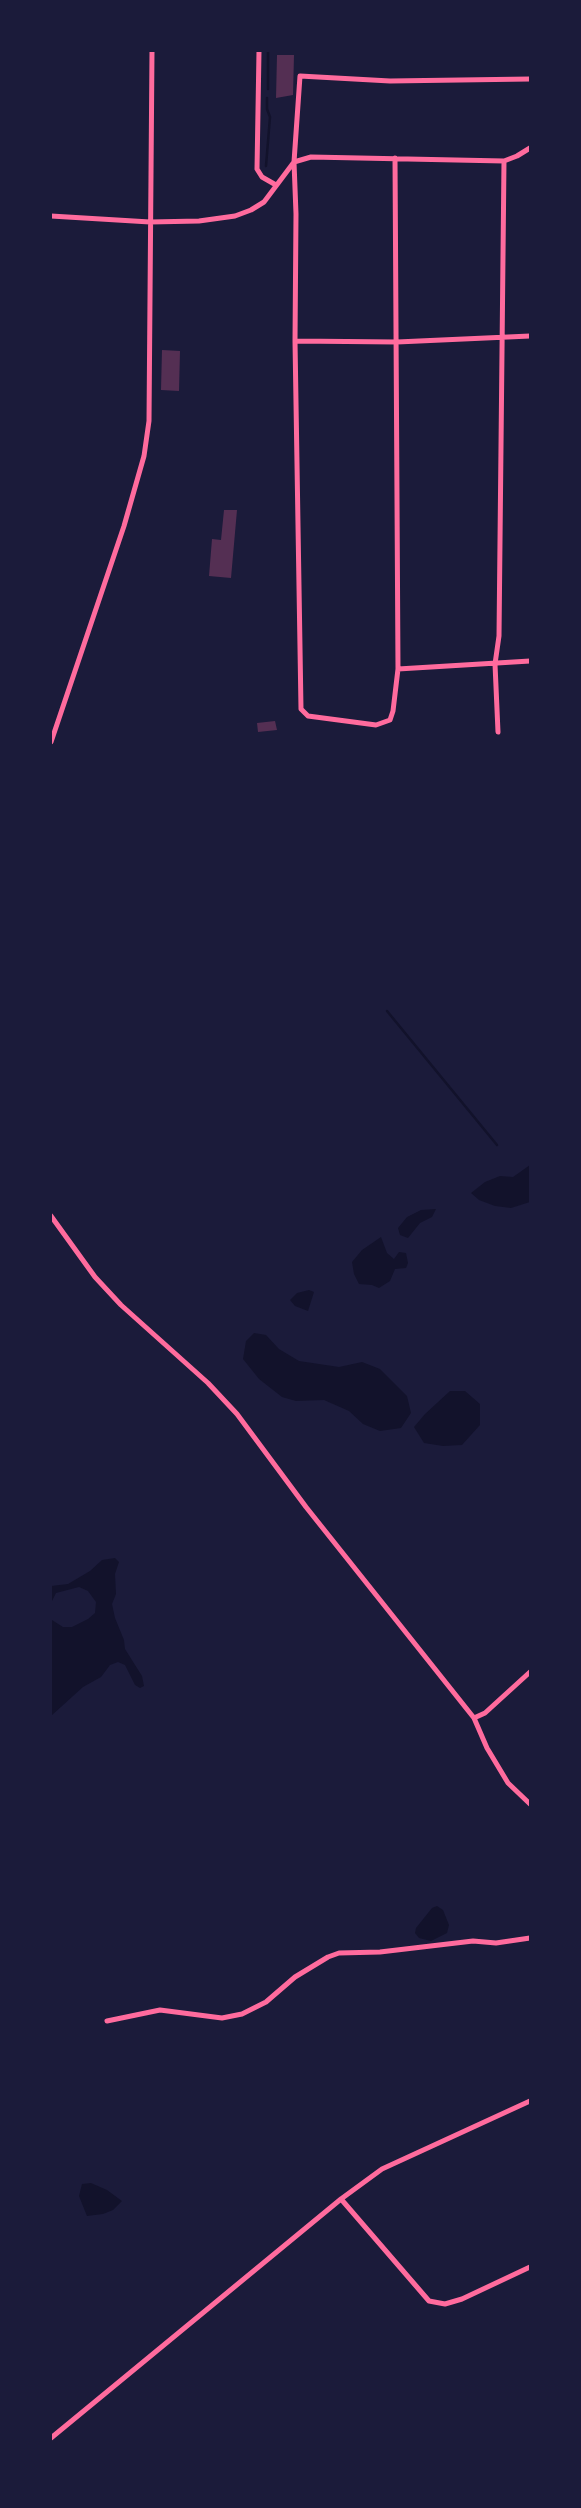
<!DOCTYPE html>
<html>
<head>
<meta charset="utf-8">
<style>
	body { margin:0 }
	#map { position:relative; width:581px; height:2508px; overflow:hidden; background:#1b1b3a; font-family:Lato,sans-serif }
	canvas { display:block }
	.frame { position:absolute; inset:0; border:52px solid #1b1b3a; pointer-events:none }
</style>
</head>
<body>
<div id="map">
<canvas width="581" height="2508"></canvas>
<div class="frame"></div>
</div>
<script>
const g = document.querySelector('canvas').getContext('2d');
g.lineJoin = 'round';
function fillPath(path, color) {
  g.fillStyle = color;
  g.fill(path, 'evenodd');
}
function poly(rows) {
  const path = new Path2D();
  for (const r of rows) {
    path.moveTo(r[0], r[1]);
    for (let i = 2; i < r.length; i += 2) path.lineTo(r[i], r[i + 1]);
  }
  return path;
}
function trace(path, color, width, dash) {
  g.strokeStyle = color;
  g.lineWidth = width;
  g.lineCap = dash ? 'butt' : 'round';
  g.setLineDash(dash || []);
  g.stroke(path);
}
fillPath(poly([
	[530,1165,530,1202,511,1208,495,1206,479,1200,471,1193,485,1182,500,1176,513,1177],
	[436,1209,432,1217,420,1223,408,1238,400,1235,398,1228,407,1217,421,1210],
	[381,1237,387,1253,394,1259,399,1252,406,1253,408,1263,406,1268,395,1269,390,1281,379,1288,372,1285,359,1284,354,1274,352,1262,362,1250],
	[309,1290,314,1292,308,1311,295,1306,290,1300,297,1293],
	[254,1333,266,1335,279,1349,299,1361,339,1367,362,1362,380,1369,407,1396,411,1413,401,1428,380,1431,363,1424,349,1411,324,1400,296,1401,282,1397,259,1379,243,1359,246,1341],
	[450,1391,465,1391,480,1404,480,1425,462,1445,443,1446,424,1443,414,1427,425,1414],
	[115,1558,119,1562,115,1574,116,1594,112,1604,115,1618,124,1640,125,1649,142,1676,144,1686,140,1688,135,1685,125,1665,118,1662,110,1665,101,1677,83,1687,51,1716,51,1613,52,1620,63,1627,72,1627,88,1619,95,1613,96,1602,88,1591,79,1587,56,1593,51,1603,51,1586,68,1584,90,1571,102,1560],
	[437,1906,443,1910,449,1925,447,1933,431,1941,419,1938,415,1933,416,1928,432,1908],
	[91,2183,107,2190,122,2201,113,2210,103,2214,87,2216,79,2196,82,2184]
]), '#12122b');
trace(poly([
	[268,89,268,51],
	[266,166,270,117,267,109,267,98],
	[387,1011,497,1145]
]), '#12122b', 2.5);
fillPath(poly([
	[277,55,294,55,293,95,276,98],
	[162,350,180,351,179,391,161,390],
	[224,510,237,510,231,578,209,576,212,539,221,540],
	[275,721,277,730,258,732,257,723]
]), '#542f53');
trace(poly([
	[259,51,257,169,262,177,276,185],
	[395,158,398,669,393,711,390,720,376,725,308,716,301,709,295,341,296,214,294,162,300,76,390,81,530,79],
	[294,162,311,157,504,161,517,156,530,148],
	[51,216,150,222,199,221,235,216,251,210,264,202,294,162],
	[295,341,397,342,530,336],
	[398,669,530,661],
	[498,732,495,664,499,636,504,161],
	[51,742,124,526,144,456,149,421,152,51],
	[51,1216,95,1277,121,1305,208,1383,237,1414,306,1507,474,1718,487,1748,508,1783,530,1804],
	[474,1718,485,1713,530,1672],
	[107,2021,160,2010,222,2018,242,2014,266,2002,295,1977,328,1957,339,1953,380,1952,473,1941,496,1943,530,1938],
	[341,2199,429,2301,445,2304,462,2299,530,2267],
	[51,2438,341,2199,382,2169,530,2101]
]), '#ff6b9d', 5);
</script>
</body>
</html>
